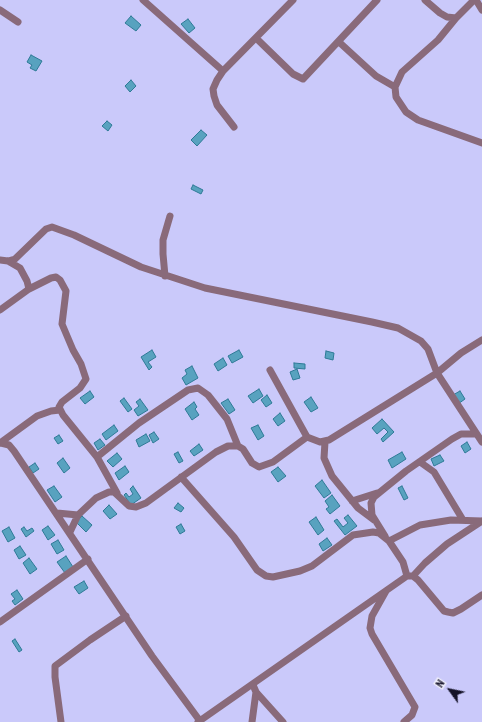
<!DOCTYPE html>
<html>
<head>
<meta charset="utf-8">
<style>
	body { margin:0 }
	#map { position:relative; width:482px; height:722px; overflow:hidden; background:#cac9fa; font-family:"Archivo Narrow",sans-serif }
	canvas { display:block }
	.north { position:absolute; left:430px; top:670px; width:40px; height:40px; -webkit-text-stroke:3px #eeeefa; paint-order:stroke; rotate:303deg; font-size:11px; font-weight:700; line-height:16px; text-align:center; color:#141228 }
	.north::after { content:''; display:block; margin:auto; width:14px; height:18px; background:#141228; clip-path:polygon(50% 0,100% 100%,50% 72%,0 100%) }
</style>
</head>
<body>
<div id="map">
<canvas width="482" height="722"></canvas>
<div class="north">N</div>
</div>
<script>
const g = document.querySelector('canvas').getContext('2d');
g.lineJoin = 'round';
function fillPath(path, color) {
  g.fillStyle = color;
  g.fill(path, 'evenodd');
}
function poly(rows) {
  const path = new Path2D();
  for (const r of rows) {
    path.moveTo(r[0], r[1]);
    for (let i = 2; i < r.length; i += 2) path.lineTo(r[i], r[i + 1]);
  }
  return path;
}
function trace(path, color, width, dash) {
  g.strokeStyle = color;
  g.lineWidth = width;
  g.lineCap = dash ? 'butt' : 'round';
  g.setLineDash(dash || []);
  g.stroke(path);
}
const building = poly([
	[131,16,141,25,136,31,125,23,131,16],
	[188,19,195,28,189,33,181,24,188,19],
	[31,55,42,61,36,71,30,68,32,65,27,62,31,55],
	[131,80,136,86,130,92,125,86,131,80],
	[107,121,112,125,108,131,102,126,107,121],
	[201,130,207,135,197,146,191,140,201,130],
	[193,185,203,190,201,194,191,189,193,185],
	[152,350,156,357,148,362,152,367,149,370,141,357,152,350],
	[239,350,243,357,232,363,228,356,239,350],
	[326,351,334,353,333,360,325,358,326,351],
	[223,358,227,365,218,371,214,364,223,358],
	[294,363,305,364,305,369,294,368,294,363],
	[192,366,198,378,186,385,182,378,187,374,185,370,192,366],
	[297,369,300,378,293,380,290,372,297,369],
	[259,389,263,396,253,403,248,396,259,389],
	[90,391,94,397,85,404,80,398,90,391],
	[460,391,465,399,458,404,453,395,460,391],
	[267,395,272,403,266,407,261,400,267,395],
	[311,397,318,408,311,412,304,402,311,397],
	[124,398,132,409,128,412,120,401,124,398],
	[140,399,148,410,138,416,134,410,139,406,136,402,140,399],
	[228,399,235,410,229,414,221,403,228,399],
	[194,402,197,407,195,409,199,415,192,420,185,409,194,402],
	[280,413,285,421,278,426,273,419,280,413],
	[382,419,394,432,383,442,381,439,388,432,384,428,377,434,372,428,382,419],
	[114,425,118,431,106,440,102,434,114,425],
	[258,425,264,436,258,440,251,428,258,425],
	[154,432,159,439,153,443,149,435,154,432],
	[146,434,150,441,139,447,136,440,146,434],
	[59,435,63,441,58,444,54,438,59,435],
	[100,439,105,445,98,450,94,443,100,439],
	[467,442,471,449,465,453,461,446,467,442],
	[199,444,203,450,194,456,190,451,199,444],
	[178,452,183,461,179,463,174,454,178,452],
	[402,452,406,459,392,468,388,460,402,452],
	[117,453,122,459,113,467,107,461,117,453],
	[440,455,444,461,434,466,431,459,440,455],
	[63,458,70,468,64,473,57,463,63,458],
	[35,463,39,469,33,473,29,467,35,463],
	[125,466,129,472,119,480,115,473,125,466],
	[278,467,286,476,278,482,271,472,278,467],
	[322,480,331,493,324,498,315,486,322,480],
	[54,486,62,497,55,502,47,490,54,486],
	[133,486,141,498,131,505,124,495,126,493,129,497,133,494,130,489,133,486],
	[402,486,408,498,404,500,398,488,402,486],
	[332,495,340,506,330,514,326,509,329,507,325,501,332,495],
	[178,503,184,508,181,512,174,508,178,503],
	[109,505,117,514,110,519,103,511,109,505],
	[348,515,357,526,345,535,334,521,337,519,343,527,348,523,344,518,348,515],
	[82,516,92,525,86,532,76,522,82,516],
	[316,517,324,530,318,535,309,522,316,517],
	[181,524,185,531,180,534,176,527,181,524],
	[48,526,55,535,48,540,42,530,48,526],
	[9,527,15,538,8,542,2,531,9,527],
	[24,527,27,531,32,528,34,531,26,537,21,529,24,527],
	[327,538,332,545,323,551,319,544,327,538],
	[58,540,64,550,57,554,51,544,58,540],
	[20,546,26,555,19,559,14,550,20,546],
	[66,556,73,567,65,573,57,562,66,556],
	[29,558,37,569,30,574,23,563,29,558],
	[84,581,88,588,79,594,74,587,84,581],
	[17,590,23,599,15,605,12,601,15,599,11,594,17,590],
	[15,639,22,650,19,652,12,641,15,639]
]);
fillPath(building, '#58a2bf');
trace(building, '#2e7a96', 1);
trace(poly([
	[143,0,223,71],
	[425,0,440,13,447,17,456,18,474,0],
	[476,0,482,10],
	[0,10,18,22],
	[456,18,438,40,402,72,395,87,396,97,406,112,418,120,482,143],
	[257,39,293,74,303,79,377,0],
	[339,42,376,76,395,87],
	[234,127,217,105,214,96,213,89,217,80,223,71,293,0],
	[0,260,8,261,15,259,46,229,52,227,74,235,141,267,205,288,372,322,398,328,421,341,428,349,437,373,482,442],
	[8,261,20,268,27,281,29,289],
	[165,276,163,254,163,240,170,216],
	[0,310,29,289,51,278,56,277,60,280,66,291,62,324,73,350,81,364,86,379,80,388,62,402,59,407,63,415,97,457,117,493],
	[270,370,307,437],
	[325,442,324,458,332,476,358,508,374,520],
	[0,443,9,445,14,451,152,656,200,721],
	[0,443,37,416,51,411,60,410],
	[97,457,139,423,188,390,198,388,208,395,227,419,238,446],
	[420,462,434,472,463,520],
	[181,477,234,537,257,570,266,576,273,577,300,571,312,566,353,535,373,532,379,533,389,541,403,562,407,576],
	[352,501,377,493],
	[57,513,78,515],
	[70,532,78,515,96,498,109,492,114,492,129,506,136,507,146,503,216,452,228,446,238,446,243,449,252,463,259,467,273,462,307,437,320,442,329,440,437,373,461,353,482,340],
	[385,536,372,515,371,503,374,497,406,471,452,439,461,434,476,434],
	[389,541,420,525,451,520,482,521],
	[413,576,425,563,447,544,482,521],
	[386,591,372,616,370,628,372,634,415,707,412,715,404,722],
	[0,622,88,559],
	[253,685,256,692,283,722],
	[61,722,55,677,55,666,90,640,126,616],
	[198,722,407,576,413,576,418,580,444,611,448,612,453,613,461,609,482,595],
	[252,722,256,692]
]), '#896a7a', 7);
</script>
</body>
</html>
